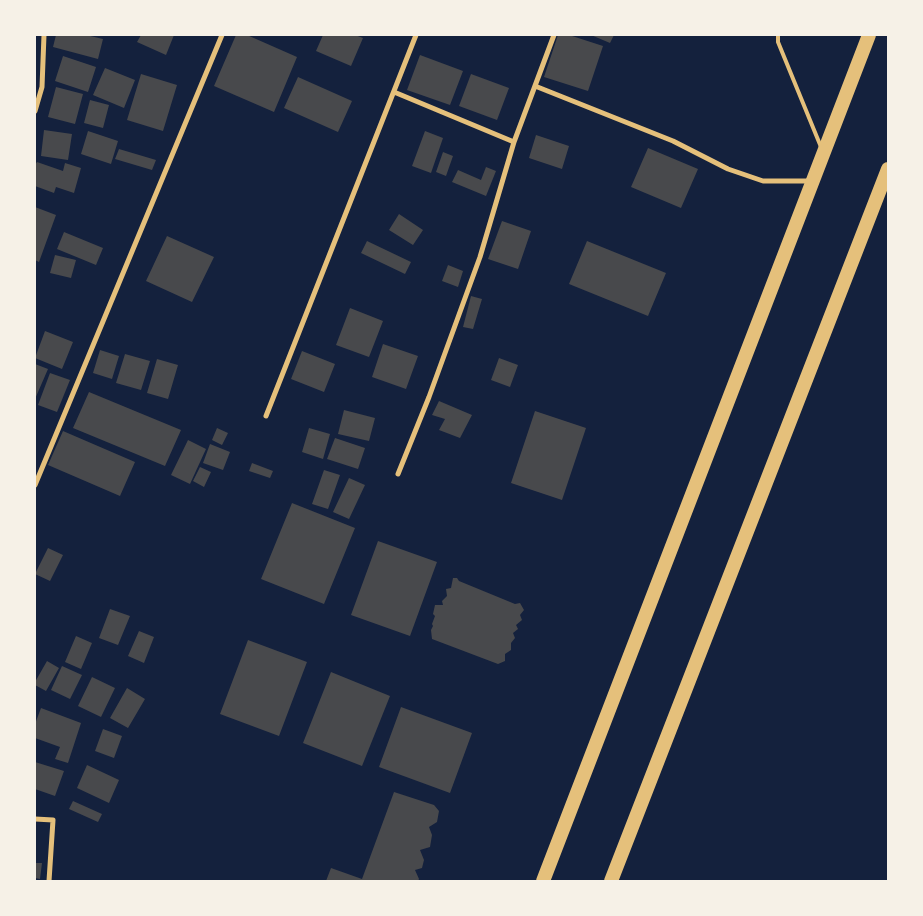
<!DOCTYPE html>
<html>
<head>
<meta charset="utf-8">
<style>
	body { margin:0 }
	#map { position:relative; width:923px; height:916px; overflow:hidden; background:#14213d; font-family:"Golos Text",sans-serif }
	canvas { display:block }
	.frame { position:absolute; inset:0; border:36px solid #f6f1e7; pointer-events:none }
</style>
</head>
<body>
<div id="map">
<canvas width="923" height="916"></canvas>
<div class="frame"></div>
</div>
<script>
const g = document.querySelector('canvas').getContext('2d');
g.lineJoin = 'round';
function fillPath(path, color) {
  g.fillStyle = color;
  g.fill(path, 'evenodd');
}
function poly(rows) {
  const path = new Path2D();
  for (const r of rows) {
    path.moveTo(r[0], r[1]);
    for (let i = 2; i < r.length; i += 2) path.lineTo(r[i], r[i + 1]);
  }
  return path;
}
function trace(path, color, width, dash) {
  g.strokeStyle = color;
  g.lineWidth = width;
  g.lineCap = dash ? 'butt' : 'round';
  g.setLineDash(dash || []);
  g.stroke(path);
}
fillPath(poly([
	[56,35,86,35,103,39,98,59,53,47],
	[141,35,174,35,166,55,137,42],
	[236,35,247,35,297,57,274,112,214,86],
	[323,35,355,35,363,38,351,66,316,51],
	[558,35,569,35,603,46,588,91,544,77],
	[591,35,614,35,610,43],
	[420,55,463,71,450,105,407,90],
	[63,56,96,67,88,92,55,81],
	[105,68,135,80,124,108,93,95],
	[141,74,177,85,163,131,127,120],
	[471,74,509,88,497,120,459,106],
	[298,77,352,101,338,132,284,108],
	[56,87,83,94,75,124,48,117],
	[90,100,109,105,103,128,84,123],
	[44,130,72,134,68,160,41,156],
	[88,131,118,141,111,164,81,154],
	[425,131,443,138,431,173,412,166],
	[536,135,569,146,562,169,529,158],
	[648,148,698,169,681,208,631,187],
	[119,149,156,160,152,170,115,159],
	[443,152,453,156,446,176,436,172],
	[37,162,63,171,65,163,81,168,74,193,56,187,54,193,35,186,35,165],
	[486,167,496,171,486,196,452,182,458,170,481,180],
	[35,207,56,215,39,262,35,260],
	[399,214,423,230,413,245,389,230],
	[502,221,531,231,518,269,488,259],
	[64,232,103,248,96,265,57,249],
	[167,236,214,257,192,302,146,281],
	[367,241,411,262,405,274,361,253],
	[587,241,666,273,648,316,569,284],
	[55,255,76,260,71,278,50,273],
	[448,265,463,271,458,287,442,281],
	[471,296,482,299,473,329,463,327],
	[350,308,383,321,369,357,336,345],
	[45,331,73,342,62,369,35,358],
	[383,344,418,356,406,389,372,377],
	[100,350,119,356,112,379,93,373],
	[302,351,335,364,324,392,291,379],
	[125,354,150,361,141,390,116,383],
	[499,358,518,365,510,387,491,380],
	[157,359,178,365,168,399,147,393],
	[35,364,48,369,35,399],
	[50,373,70,380,57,412,38,405],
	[89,392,181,430,165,466,73,428],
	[439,401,472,415,460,438,439,430,445,419,432,415],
	[344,410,375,418,369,441,338,434],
	[535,411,586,428,562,500,511,483],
	[217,428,228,433,222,445,212,440],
	[309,428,330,434,323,459,302,452],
	[63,431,135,462,120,496,48,465],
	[335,438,365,448,358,469,327,459],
	[188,440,206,449,190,484,171,475],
	[210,444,230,452,223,470,203,463],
	[252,463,273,471,270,478,249,471],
	[200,467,211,472,204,487,193,481],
	[324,470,340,475,328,509,312,504],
	[349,478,365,485,349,519,333,512],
	[292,503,355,528,324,604,261,579],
	[378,541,437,562,410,636,351,615],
	[48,548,63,555,50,581,35,574],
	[453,578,457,578,459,581,515,604,520,603,524,610,520,615,522,620,516,625,518,629,513,633,515,638,511,643,511,650,505,654,505,661,498,664,432,639,431,630,433,626,432,624,435,616,433,614,435,605,443,605,442,601,447,596,446,589,451,588],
	[110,609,130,616,118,645,99,638],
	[139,631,154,637,144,663,128,656],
	[76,636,92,643,81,669,65,662],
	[248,640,307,662,279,736,220,714],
	[47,661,59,668,46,691,35,685,35,682],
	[62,666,82,675,70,699,51,690],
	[331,672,390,696,362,766,303,743],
	[92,677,115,688,101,717,78,706],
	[127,688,145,699,128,728,110,718],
	[401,707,472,733,450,793,379,767],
	[41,708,81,723,68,763,55,759,60,747,35,738,35,724],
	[103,729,122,736,114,758,95,751],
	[35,762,64,771,55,796,35,789],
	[87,765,119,780,109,803,77,788],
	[394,792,434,805,439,811,437,822,429,827,432,835,430,847,420,850,424,860,422,868,415,870,419,879,418,881,326,881,331,868,362,879],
	[73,801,102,814,98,822,69,809],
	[35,863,42,863,40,879,35,878]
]), '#48494c');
trace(poly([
	[778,35,778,42,821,147]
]), '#e5c07b', 4);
trace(poly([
	[535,86,673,141,728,169,763,181,811,181],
	[394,92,514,142],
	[35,111,42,87,44,35],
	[266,416,416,35],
	[398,474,429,397,480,257,514,142,554,35],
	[35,485,222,35],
	[35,819,53,820,49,881]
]), '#e5c07b', 5);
trace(poly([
	[543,881,869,35],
	[611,881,888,169]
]), '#e5c07b', 14);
</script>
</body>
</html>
